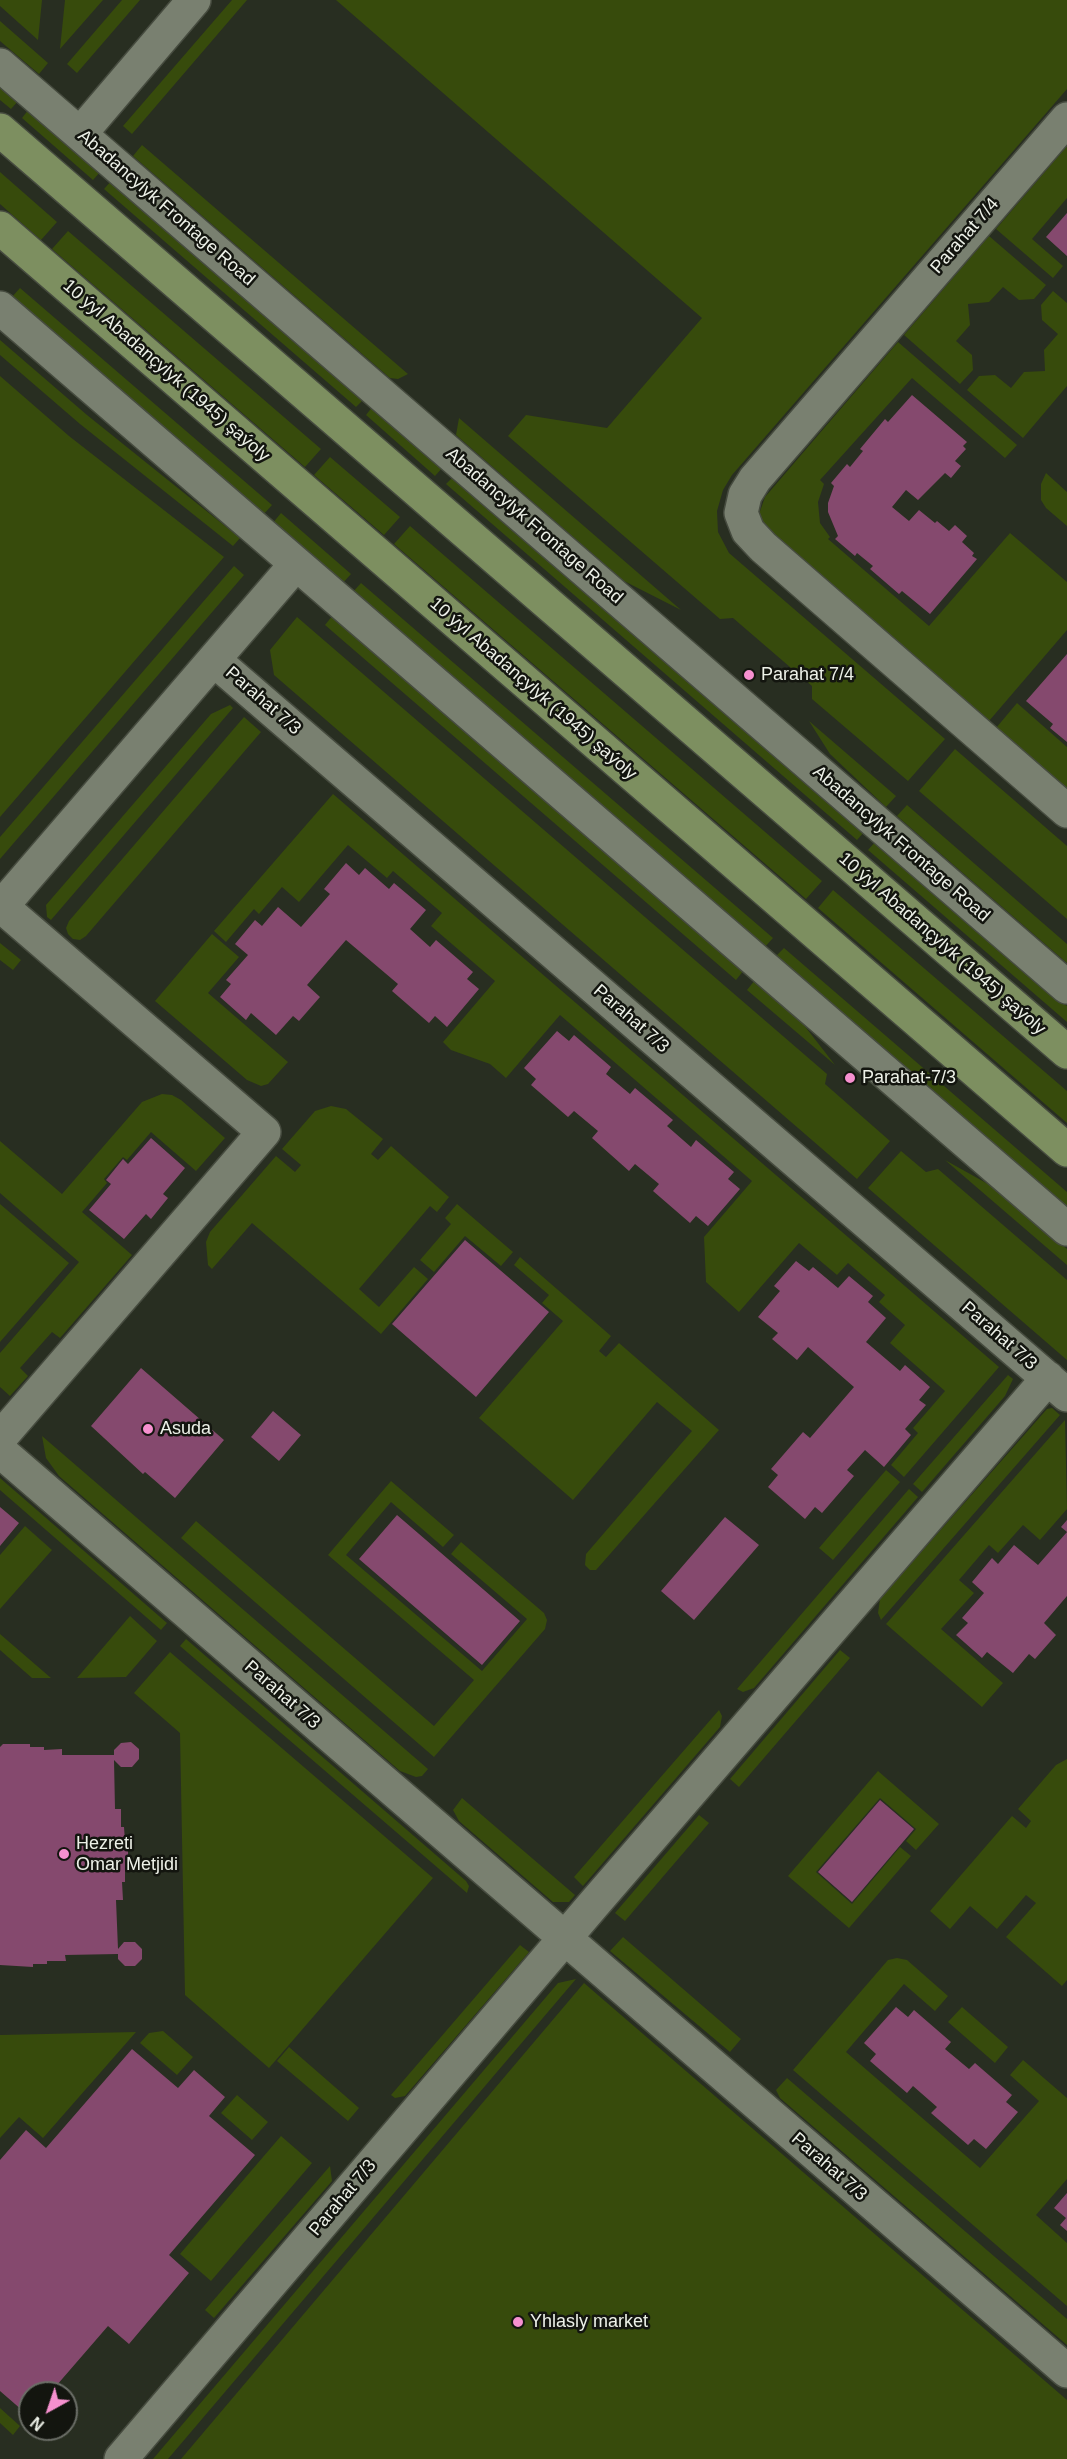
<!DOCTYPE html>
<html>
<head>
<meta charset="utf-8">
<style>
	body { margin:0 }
	#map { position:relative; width:1067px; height:2459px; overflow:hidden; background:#282e21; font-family:Arial,sans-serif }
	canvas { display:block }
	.north { position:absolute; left:18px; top:2381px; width:60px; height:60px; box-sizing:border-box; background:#13150f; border:2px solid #6a6d66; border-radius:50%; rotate:220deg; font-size:16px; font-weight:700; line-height:24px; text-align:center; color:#edf1e8 }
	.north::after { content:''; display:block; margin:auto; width:21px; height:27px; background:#f690cf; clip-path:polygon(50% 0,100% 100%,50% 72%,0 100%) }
</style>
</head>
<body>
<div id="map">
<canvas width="1067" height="2459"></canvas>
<div class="north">N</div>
</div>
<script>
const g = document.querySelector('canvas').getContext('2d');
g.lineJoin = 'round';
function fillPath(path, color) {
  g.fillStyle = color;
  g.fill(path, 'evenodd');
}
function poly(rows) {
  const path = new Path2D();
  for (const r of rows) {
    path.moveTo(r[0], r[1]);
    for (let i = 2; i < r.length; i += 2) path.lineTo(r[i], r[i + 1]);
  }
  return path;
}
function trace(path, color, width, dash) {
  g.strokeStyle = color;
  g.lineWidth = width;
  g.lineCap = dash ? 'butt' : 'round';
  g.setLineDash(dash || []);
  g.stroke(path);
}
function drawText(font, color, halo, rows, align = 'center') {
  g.font = font + ' Arial,sans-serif';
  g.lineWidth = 5;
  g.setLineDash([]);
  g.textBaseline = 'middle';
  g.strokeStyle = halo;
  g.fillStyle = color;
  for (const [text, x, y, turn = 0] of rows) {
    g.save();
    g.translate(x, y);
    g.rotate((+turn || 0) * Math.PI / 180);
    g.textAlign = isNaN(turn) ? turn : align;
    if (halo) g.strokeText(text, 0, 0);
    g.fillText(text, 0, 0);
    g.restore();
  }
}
fillPath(poly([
	[0,0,42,0,38,40,0,6],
	[65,0,103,0,60,49],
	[122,0,140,0,77,73,67,64],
	[232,0,247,0,132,134,123,126],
	[336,0,1067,0,1067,89,732,475,723,490,717,511,718,532,729,553,945,739,908,781,812,699,812,686,733,618,720,619,508,436,526,415,607,428,702,318],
	[0,21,48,63,39,74,0,41],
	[0,84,19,100,11,109,0,100],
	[29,109,101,171,93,180,22,118],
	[142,145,408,374,398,379,390,378,133,156],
	[1067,146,1067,198,1032,239,1063,266,1053,278,996,229],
	[0,172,57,222,41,240,0,204],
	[112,180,364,399,356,407,104,189],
	[68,231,321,449,305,467,52,249],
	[989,236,1046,285,1034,299,1019,300,1003,287,989,302,968,304,970,325,956,341,972,355,973,370,960,384,904,335],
	[20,288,272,505,263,515,11,298],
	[1053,291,1067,303,1067,386,1023,438,967,390,979,376,995,375,1011,388,1024,372,1045,371,1044,350,1058,334,1042,320,1041,305],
	[0,340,87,415,240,538,233,546,80,424,0,355],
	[898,342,1017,445,1005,458,912,378,820,480,824,484,818,502,820,523,830,537,828,539,929,626,1010,533,1067,582,1067,630,989,721,766,529,759,514,765,497],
	[0,376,69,436,224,557,0,817],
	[373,406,443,467,435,476,366,415],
	[459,418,681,610,624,581,456,435],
	[330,457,400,517,384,535,314,475],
	[1046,473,1067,492,1067,526,1046,508,1041,500,1041,484],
	[454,476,865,831,857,840,446,484],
	[281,513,351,574,342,584,272,524],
	[410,526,822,881,806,899,394,544],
	[234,566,244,575,0,859,0,837],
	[361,583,773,938,764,948,352,593],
	[333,615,744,970,736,980,325,625],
	[297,617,827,1074,825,1084,890,1141,857,1179,274,675,270,650],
	[1017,703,1067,747,1067,789,996,728],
	[230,705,233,708,51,920,47,917,46,905,211,714],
	[244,717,261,732,86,936,80,940,73,939,68,934,66,928,69,921],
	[809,721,896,796,886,807,830,754],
	[955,749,1067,846,1067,919,919,791],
	[333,794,999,1367,904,1477,891,1465,918,1433,913,1428,945,1391,890,1343,905,1325,879,1302,885,1295,848,1263,837,1275,799,1243,739,1312,706,1282,704,1237,752,1181,560,1015,506,1078,490,1064,451,1050,443,1042,495,981,431,926,442,913,393,871,387,878,348,845,299,902,282,887,259,914,254,909,226,942,214,931],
	[907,805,1067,944,1067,963,897,816],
	[876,841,1067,1006,1067,1022,868,850],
	[833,890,1067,1091,1067,1123,818,908],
	[212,934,239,957,208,993,288,1062,268,1084,261,1086,247,1080,155,1001],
	[0,943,21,960,13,970,0,960],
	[784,948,1067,1192,1067,1211,774,958],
	[755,980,800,1020,835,1065,747,990],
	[162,1094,172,1095,181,1100,225,1138,196,1171,151,1132,127,1160,123,1157,104,1179,107,1183,82,1212,132,1255,60,1338,52,1332,20,1368,28,1376,10,1396,0,1387,0,1353,79,1262,0,1193,0,1141,62,1194,142,1102],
	[331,1106,346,1109,383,1139,371,1154,378,1160,391,1146,449,1197,437,1212,430,1206,359,1289,379,1307,414,1267,428,1279,381,1334,252,1223,212,1269,208,1265,206,1242,210,1232,276,1156,295,1172,301,1165,282,1149,315,1111],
	[901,1151,926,1172,938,1169,1067,1280,1067,1360,868,1188],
	[945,1160,997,1189,1067,1249,1067,1265],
	[0,1204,69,1263,0,1342],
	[457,1204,513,1252,501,1266,465,1236,434,1272,420,1260,451,1224,445,1218],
	[520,1257,611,1336,599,1351,606,1357,619,1343,719,1430,596,1570,590,1570,585,1565,586,1554,692,1431,657,1402,573,1500,479,1418,563,1321,542,1303,549,1295,514,1265],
	[1008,1375,1013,1379,1005,1396,922,1492,913,1484],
	[1052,1408,1060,1415,881,1620,878,1613,880,1599,1047,1409],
	[1065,1420,1067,1509,1040,1540,1023,1525,998,1553,989,1545,959,1580,974,1593,941,1629,1003,1683,982,1707,886,1624],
	[42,1436,428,1769,422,1776,416,1777,400,1771,59,1476,46,1458],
	[886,1470,900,1482,833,1560,819,1548],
	[0,1478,167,1623,161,1630,0,1490],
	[391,1481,454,1535,443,1547,391,1502,346,1555,482,1671,527,1619,451,1554,461,1542,544,1613,547,1620,545,1629,434,1757,181,1538,196,1521,434,1726,474,1680,328,1555],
	[909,1489,918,1497,754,1688,743,1692,737,1689],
	[25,1526,52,1550,0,1609,0,1555],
	[130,1616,157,1641,126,1677,77,1678],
	[0,1634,51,1678,32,1678,0,1650],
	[186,1639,466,1881,469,1886,467,1893,180,1646],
	[840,1650,850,1658,739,1787,730,1779],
	[170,1652,433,1878,269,2068,185,1995,180,1733,134,1693],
	[719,1710,722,1716,720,1727,583,1886,574,1877],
	[1067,1759,1067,1980,1062,1986,1006,1937,1036,1903,1026,1895,997,1929,970,1906,950,1929,930,1911,1012,1816,1026,1828,1031,1821,1018,1809,1056,1765],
	[878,1771,939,1824,916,1850,906,1841,916,1829,880,1798,816,1872,852,1904,900,1847,911,1856,849,1928,788,1876],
	[462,1798,575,1895,569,1902,553,1902,459,1821,453,1810],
	[699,1815,709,1823,625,1921,615,1913],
	[623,1937,741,2039,730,2052,610,1951],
	[520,1945,529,1952,405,2096,395,2098,391,2095],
	[897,1958,907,1960,948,1996,935,2011,904,1984,846,2052,980,2168,1039,2101,1010,2075,1023,2060,1067,2098,1067,2179,1036,2215,1067,2243,1067,2306,793,2070,888,1960],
	[576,1979,168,2459,153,2459,558,1983],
	[584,1983,1067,2400,1067,2459,181,2459],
	[962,2007,1008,2047,995,2063,948,2022],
	[163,2031,193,2057,177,2075,140,2043,149,2033],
	[136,2032,43,2138,19,2117,0,2138,0,2035],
	[289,2047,359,2108,348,2121,277,2061],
	[787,2078,1067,2319,1067,2345,780,2098,776,2090],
	[237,2095,268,2122,252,2140,221,2113],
	[281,2136,312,2163,211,2281,180,2254],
	[330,2166,332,2181,214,2318,205,2310],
	[0,2408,20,2426,13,2435,0,2423]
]), '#374b0c');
fillPath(poly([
	[1067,213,1067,256,1046,237],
	[912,395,967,442,963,446,966,449,955,461,961,466,951,478,945,473,918,500,906,490,892,507,909,521,919,510,935,523,937,521,949,531,955,525,967,536,962,542,974,553,972,556,977,559,930,614,902,591,899,594,870,569,873,566,857,553,855,556,835,539,838,536,828,512,828,503,834,486,831,483,847,464,850,467,863,451,860,449,885,419,888,422],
	[1067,654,1067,742,1050,728,1053,724,1026,701],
	[346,863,359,875,365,868,389,889,394,883,426,910,410,929,430,947,436,940,473,972,467,979,479,989,447,1027,435,1016,429,1023,392,991,398,984,346,940,307,985,320,997,299,1021,293,1016,276,1035,251,1013,246,1020,220,997,231,984,226,980,248,955,235,944,255,920,262,926,278,907,301,927,330,894,324,889],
	[557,1031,569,1041,574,1035,611,1067,606,1074,630,1094,635,1088,673,1120,667,1126,691,1147,696,1140,734,1172,728,1179,740,1189,708,1226,696,1216,690,1223,653,1191,659,1184,635,1164,629,1171,592,1138,598,1131,574,1111,568,1117,531,1085,536,1079,524,1068],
	[151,1138,185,1168,163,1194,168,1198,151,1219,146,1214,124,1239,89,1210,111,1184,106,1180,123,1159,128,1164],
	[465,1240,549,1312,476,1397,392,1324],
	[796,1261,809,1271,813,1267,838,1288,849,1276,873,1296,868,1302,886,1318,866,1342,900,1371,905,1365,930,1387,919,1400,926,1405,905,1429,911,1435,884,1467,865,1450,847,1470,854,1476,822,1513,815,1507,805,1519,768,1487,778,1475,771,1469,803,1432,810,1438,854,1387,808,1347,797,1360,772,1339,778,1333,758,1317,780,1291,774,1286],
	[141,1368,224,1440,175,1498,145,1472,143,1474,91,1426],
	[273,1411,301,1435,279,1461,251,1437],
	[0,1507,19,1523,0,1546],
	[397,1515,520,1621,482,1665,359,1559],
	[725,1517,759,1545,694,1620,661,1591],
	[1067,1520,1067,1596,1044,1623,1056,1635,1035,1659,1029,1654,1013,1673,987,1652,982,1658,956,1635,968,1623,962,1618,984,1593,972,1582,992,1558,998,1564,1014,1545,1038,1565,1067,1532,1061,1527],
	[131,1742,139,1749,139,1759,132,1767,121,1767,114,1760,115,1809,121,1809,121,1827,124,1827,125,1841,128,1841,128,1868,125,1868,125,1882,122,1882,123,1900,116,1900,118,1949,124,1942,135,1942,142,1949,142,1959,135,1966,125,1966,118,1959,118,1954,65,1955,66,1961,47,1961,47,1964,33,1964,33,1967,0,1965,0,1747,3,1744,30,1744,30,1747,44,1747,44,1750,62,1749,62,1755,114,1755,114,1750,121,1743],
	[880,1800,914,1829,852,1902,818,1872],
	[896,2007,908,2017,914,2010,951,2042,945,2049,969,2069,975,2063,1012,2095,1006,2102,1018,2112,986,2149,974,2139,968,2145,931,2113,937,2107,913,2086,907,2093,870,2061,876,2054,864,2043],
	[132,2049,178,2088,194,2070,225,2097,209,2116,255,2155,169,2255,189,2273,129,2344,108,2326,50,2393,30,2393,30,2417,0,2391,0,2160,26,2130,46,2148],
	[1067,2193,1067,2231,1060,2225,1066,2218,1054,2208]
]), '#85496e');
const minor = poly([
	[0,65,1067,987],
	[1067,119,755,479,745,495,741,513,748,531,763,547,1067,811],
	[80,134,194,0],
	[0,308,1067,1229],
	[214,660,1067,1395],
	[0,905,264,1132,0,1438],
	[2,906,296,564],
	[0,1451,1067,2371],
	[121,2459,593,1905,1048,1378]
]);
const primary = poly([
	[0,130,1067,1052],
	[0,228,1067,1150]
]);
trace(minor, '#464b3f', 36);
trace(primary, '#464b3f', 36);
trace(minor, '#798070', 33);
trace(primary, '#7d8f60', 33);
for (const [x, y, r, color] of [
	[749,675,6,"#f690cf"],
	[850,1078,6,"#f690cf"],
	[148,1429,6,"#f690cf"],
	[64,1854,6,"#f690cf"],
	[518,2322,6,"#f690cf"]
]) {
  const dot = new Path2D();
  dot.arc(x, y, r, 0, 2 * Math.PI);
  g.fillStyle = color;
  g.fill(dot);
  trace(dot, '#13150f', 2);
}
drawText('18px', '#edf1e8', '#13150f', [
	["Abadancylyk Frontage Road",166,208,41],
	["Parahat 7/4",965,236,-49],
	["10 ýyl Abadançylyk (1945) şaýoly",166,371,41],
	["Abadancylyk Frontage Road",534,526,41],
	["10 ýyl Abadançylyk (1945) şaýoly",533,689,41],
	["Parahat 7/3",263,701,41],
	["Abadancylyk Frontage Road",901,844,41],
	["10 ýyl Abadançylyk (1945) şaýoly",942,944,41],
	["Parahat 7/3",631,1019,41],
	["Parahat 7/3",999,1336,41],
	["Parahat 7/3",282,1695,41],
	["Parahat 7/3",829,2167,41],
	["Parahat 7/3",343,2198,-50]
]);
drawText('18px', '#edf1e8', '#13150f', [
	["Parahat 7/4",761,675],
	["Parahat-7/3",862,1078],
	["Asuda",160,1429],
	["Hezreti",76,1844],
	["Omar Metjidi",76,1865],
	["Yhlasly market",530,2322]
], 'left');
</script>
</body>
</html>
